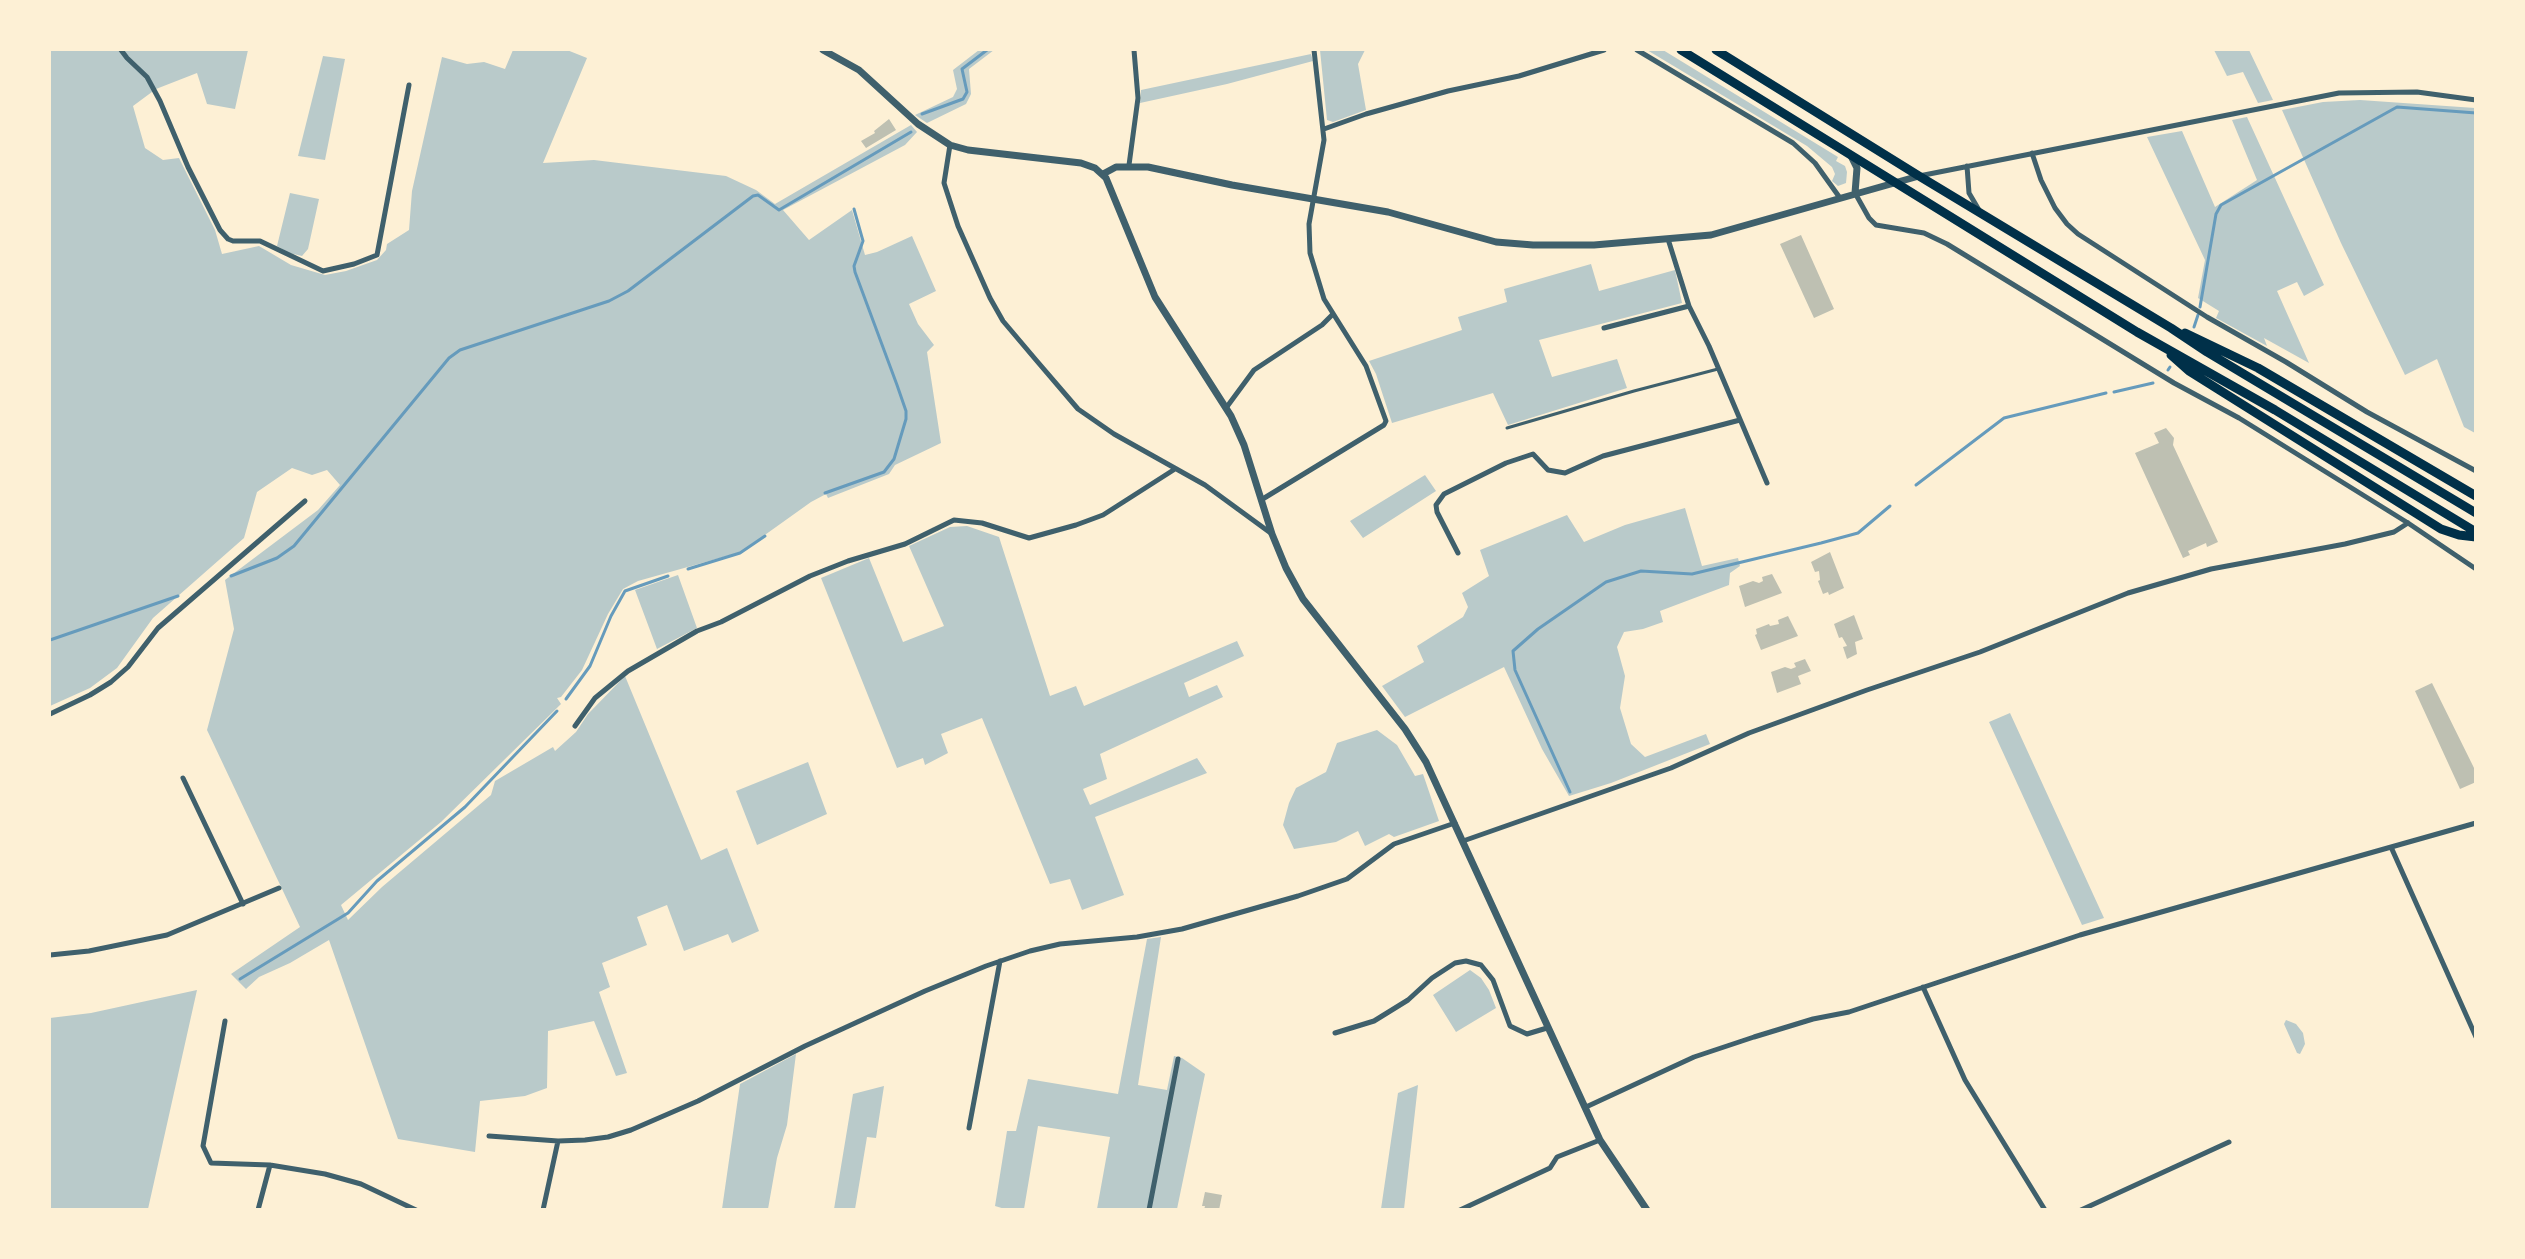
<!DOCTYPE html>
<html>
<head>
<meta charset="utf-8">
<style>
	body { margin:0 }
	#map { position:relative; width:2525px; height:1259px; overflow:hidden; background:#fdf0d5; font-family:"Golos Text",sans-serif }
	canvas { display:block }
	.frame { position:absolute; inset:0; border:51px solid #fdf0d5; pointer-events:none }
</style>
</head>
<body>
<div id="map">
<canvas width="2525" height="1259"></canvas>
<div class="frame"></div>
</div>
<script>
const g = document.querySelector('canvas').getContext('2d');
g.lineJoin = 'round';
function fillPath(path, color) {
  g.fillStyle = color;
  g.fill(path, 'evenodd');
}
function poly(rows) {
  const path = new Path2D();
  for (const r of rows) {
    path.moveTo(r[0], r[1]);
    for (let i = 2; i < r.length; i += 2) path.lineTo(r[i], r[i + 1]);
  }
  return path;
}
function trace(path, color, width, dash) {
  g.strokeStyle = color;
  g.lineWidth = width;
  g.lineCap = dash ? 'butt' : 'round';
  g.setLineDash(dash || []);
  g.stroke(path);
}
fillPath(poly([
	[50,50,248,50,235,109,207,104,197,73,156,89,133,106,145,148,163,160,179,158,215,230,222,254,259,246,291,265,325,275,346,271,377,260,386,250,387,244,409,230,412,191,442,57,467,64,484,62,505,69,513,50,567,50,587,58,543,163,594,160,726,176,756,190,775,204,911,125,917,132,905,145,783,210,809,240,852,210,865,255,877,252,912,236,936,291,909,304,918,324,934,345,927,352,941,443,895,465,889,474,828,498,826,494,811,502,741,552,638,581,623,589,608,614,582,670,561,697,557,698,561,704,441,822,341,905,348,920,382,887,491,795,495,781,553,747,555,751,576,732,588,714,625,676,701,860,727,848,759,931,732,943,728,934,684,951,667,905,637,917,647,945,602,963,610,987,599,992,627,1073,616,1076,594,1021,548,1031,547,1088,525,1096,480,1101,475,1152,398,1139,329,940,290,963,259,977,246,989,231,974,300,927,207,730,234,629,225,580,318,510,340,485,327,470,312,475,292,468,257,492,244,538,153,618,117,668,90,688,50,706],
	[979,50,994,50,969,69,971,94,966,104,927,123,915,115,953,97,957,89,953,70],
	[1320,50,1365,50,1358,64,1366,110,1333,122,1327,120],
	[1647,50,1663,50,1838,157,1836,161,1845,166,1847,172,1846,183,1838,186,1832,181,1835,174,1832,167,1807,146],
	[2214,50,2249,50,2273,100,2258,103,2243,72,2227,76],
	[1311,54,1313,61,1227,84,1140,103,1141,90],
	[323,56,345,59,325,160,298,156],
	[2360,100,2475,108,2475,433,2464,427,2437,359,2405,375,2341,243,2282,110,2323,102],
	[2247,117,2324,285,2304,296,2297,282,2277,291,2309,363,2264,338,2267,346,2216,318,2219,311,2198,298,2205,260,2147,137,2182,131,2215,207,2257,180,2232,120],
	[290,193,319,199,308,249,302,256,289,253,277,246],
	[1591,264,1599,291,1675,270,1682,303,1539,340,1552,377,1617,359,1627,388,1508,425,1493,393,1392,423,1376,374,1369,361,1462,330,1458,317,1507,302,1504,289],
	[1425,475,1436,491,1363,538,1350,521],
	[1685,508,1702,566,1738,558,1740,566,1730,573,1729,585,1660,611,1663,622,1643,629,1624,632,1617,647,1625,676,1620,708,1631,744,1645,757,1706,734,1710,744,1611,783,1569,796,1542,749,1504,667,1405,717,1382,686,1424,662,1417,646,1463,617,1468,607,1462,593,1489,576,1480,550,1567,515,1584,542,1625,525],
	[967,526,999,537,1050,696,1076,686,1084,706,1237,641,1244,656,1184,683,1189,697,1217,685,1223,697,1100,754,1107,779,1083,789,1090,805,1197,758,1207,773,1095,817,1124,895,1082,910,1070,879,1050,884,982,718,941,734,948,753,925,765,923,758,897,768,821,578,869,558,903,642,944,626,909,546,950,527],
	[678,575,697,628,657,649,635,590],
	[2010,713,2104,918,2082,925,1989,722],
	[1377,730,1397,745,1415,776,1423,774,1439,821,1394,837,1389,834,1365,846,1358,831,1336,842,1294,849,1283,825,1289,803,1296,788,1326,772,1337,743],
	[808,762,827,814,757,845,736,791],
	[1161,937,1138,1085,1167,1090,1174,1056,1182,1058,1205,1074,1177,1209,1097,1209,1110,1137,1038,1126,1024,1209,1005,1209,995,1206,1007,1131,1016,1131,1028,1079,1118,1094,1147,939],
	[1470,970,1481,978,1489,990,1496,1008,1456,1032,1433,995],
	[197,990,148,1209,50,1209,50,1018,91,1013],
	[2286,1020,2296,1024,2303,1033,2305,1044,2300,1054,2297,1053,2284,1024],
	[796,1054,787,1125,777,1158,768,1209,722,1209,740,1084],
	[1418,1085,1404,1209,1381,1209,1398,1093],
	[884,1086,876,1138,867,1137,855,1209,834,1209,853,1094]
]), '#b9caca');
trace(poly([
	[922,114,963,99,967,92,962,69,987,50],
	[2200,307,2216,214,2221,205,2397,107,2476,113],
	[2194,327,2198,315],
	[2168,370,2170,367],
	[2114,392,2153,383],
	[1916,485,2004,418,2106,393],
	[825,493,884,472,894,459,906,419,906,411,897,385,855,272,854,266,863,241,854,209],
	[688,569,740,553,765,536],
	[231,576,277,558,294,546,449,358,460,350,609,301,628,291,753,196,758,195,779,210,911,132],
	[50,640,178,596],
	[566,699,590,666,611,616,625,591,668,576],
	[1570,792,1515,670,1513,651,1538,629,1606,582,1641,571,1692,574,1821,543,1858,533,1890,506],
	[240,979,348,913,377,881,465,807,557,711]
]), '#669bbc', 3);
fillPath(poly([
	[889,119,896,130,866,148,861,141,875,133,874,131],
	[1801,235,1834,309,1814,318,1780,244],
	[2166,428,2174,438,2173,445,2218,542,2207,547,2206,543,2188,551,2190,555,2183,558,2135,453,2159,443,2154,433],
	[1830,552,1844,588,1829,595,1828,592,1823,594,1818,581,1820,580,1819,571,1815,572,1811,562],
	[1772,574,1782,593,1745,607,1739,586,1753,581,1759,583,1763,581,1762,577],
	[1854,615,1863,639,1855,642,1857,654,1847,659,1843,647,1847,646,1846,644,1842,637,1839,638,1834,624],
	[1788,616,1798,636,1761,650,1755,635,1757,634,1756,629,1769,624,1770,626,1779,624,1778,620],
	[1805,659,1811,671,1798,676,1801,684,1777,693,1771,672,1785,667,1791,669,1796,667,1794,663],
	[2432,683,2476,772,2476,782,2460,789,2415,691],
	[1205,1192,1222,1195,1219,1210,1204,1210,1205,1206,1202,1206]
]), '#bec0b2');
trace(poly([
	[1507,428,1634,391,1718,369]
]), '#3f606c', 3);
trace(poly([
	[121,50,127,58,147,77,160,101,188,167,220,230,228,239,233,241,260,241,323,271,354,264,377,255,409,85],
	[1637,50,1793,143,1815,163,1840,198],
	[1324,129,1366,114,1448,91,1519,76,1604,50],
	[950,145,944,183,958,226,990,298,1003,321,1036,360,1078,409,1114,434,1205,485,1272,534],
	[2032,153,2041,180,2055,208,2067,224,2078,234,2207,317,2286,362,2367,412,2476,471],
	[1129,165,1138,98,1134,50],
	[1967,166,1969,193,1979,210],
	[1919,176,2339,93,2417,92,2476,100],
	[1855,193,1869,218,1876,225,1924,233,1947,244,2174,383,2239,418,2408,523,2476,569],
	[1668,239,1689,306,1709,346,1767,483],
	[1604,328,1689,306],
	[1226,408,1254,370,1322,325,1332,315],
	[1261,500,1384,425,1386,421,1366,366,1324,299,1310,253,1309,224,1324,140,1314,50],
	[1458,553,1437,512,1436,505,1444,494,1506,463,1533,454,1548,470,1565,473,1603,456,1740,420],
	[50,714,90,695,111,682,128,667,158,628,305,501],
	[575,726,595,698,628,671,697,631,721,622,810,576,848,561,905,544,954,520,982,523,1029,538,1076,525,1103,515,1175,469],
	[183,778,243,904],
	[1463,841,1671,768,1749,733,1867,690,1980,652,2128,593,2211,569,2345,544,2394,532,2408,523],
	[2391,847,2476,1037],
	[50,955,89,951,167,935,279,888],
	[1923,987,1965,1080,2045,1210],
	[225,1021,203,1146,211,1163,270,1165,325,1174,361,1184,416,1210],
	[1335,1033,1374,1021,1408,1000,1432,978,1455,963,1466,961,1481,965,1493,980,1510,1026,1527,1034,1547,1028],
	[1586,1107,1694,1057,1754,1037,1813,1019,1849,1012,2080,935,2476,823],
	[969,1128,1000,961],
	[489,1136,558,1141,585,1140,608,1137,631,1130,698,1101,805,1046,925,991,986,966,1030,951,1060,944,1137,937,1182,929,1298,896,1347,879,1394,844,1455,823],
	[258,1210,270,1165],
	[543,1210,558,1141],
	[1149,1210,1178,1059],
	[1460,1210,1550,1168,1557,1157,1600,1140],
	[2081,1210,2229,1142]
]), '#3f606c', 5);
trace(poly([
	[823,50,859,70,918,124,950,145,968,150,1081,163,1095,168,1106,178,1155,297,1231,416,1244,445,1272,534,1286,568,1303,599,1405,729,1426,762,1600,1140,1647,1210],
	[1851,156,1857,168,1855,193],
	[1103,174,1116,167,1148,167,1232,185,1388,212,1496,242,1533,245,1594,245,1711,235,1919,176]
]), '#3f606c', 7);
trace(poly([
	[1681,50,2137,332,2275,410,2476,532],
	[1716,50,1919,176,2171,328,2207,352,2476,513],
	[2185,333,2258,368,2476,496],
	[2171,355,2189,371,2441,529,2459,535,2476,537]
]), '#003049', 9);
</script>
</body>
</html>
